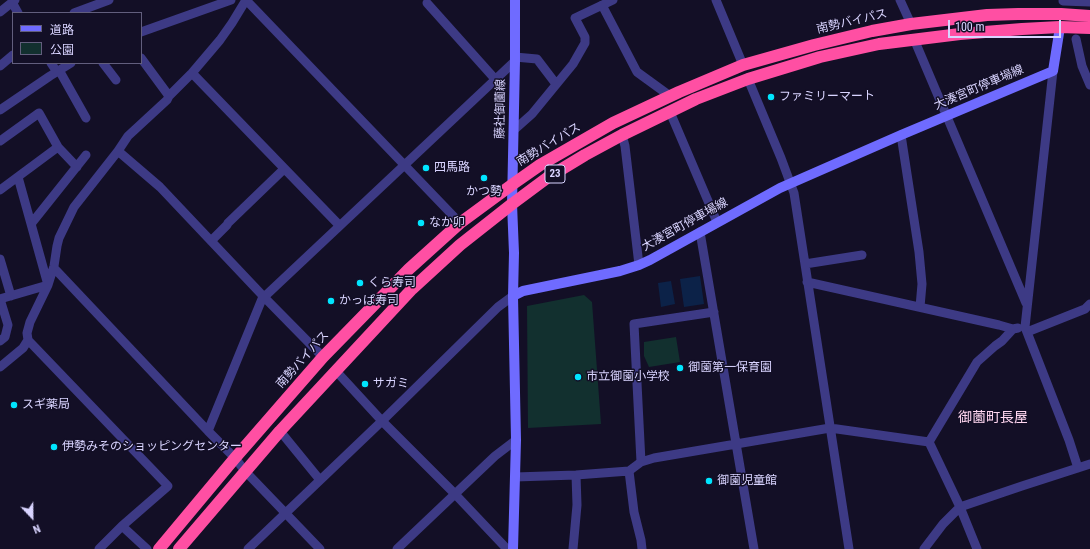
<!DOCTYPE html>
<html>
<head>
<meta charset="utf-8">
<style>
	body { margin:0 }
	#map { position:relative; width:1090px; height:549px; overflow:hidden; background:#130f26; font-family:"Roboto Condensed","Noto Sans JP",sans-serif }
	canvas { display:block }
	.legend { position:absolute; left:12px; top:12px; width:130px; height:52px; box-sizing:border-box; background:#130f26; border:1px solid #625e7d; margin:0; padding:5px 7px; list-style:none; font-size:12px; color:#d9d4ff }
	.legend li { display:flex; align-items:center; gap:8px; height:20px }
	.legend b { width:20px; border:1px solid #625e7d }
	.north { position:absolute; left:12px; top:497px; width:40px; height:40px; -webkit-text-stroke:3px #130f26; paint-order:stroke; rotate:158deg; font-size:11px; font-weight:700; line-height:16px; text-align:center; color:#d9d4ff }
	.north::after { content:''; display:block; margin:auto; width:14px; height:18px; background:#d9d4ff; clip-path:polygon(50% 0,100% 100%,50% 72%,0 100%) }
	.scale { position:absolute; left:948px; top:20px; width:113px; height:18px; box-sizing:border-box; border:2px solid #d9d4ff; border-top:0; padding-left:5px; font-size:12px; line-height:14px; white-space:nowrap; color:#d9d4ff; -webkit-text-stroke:3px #130f26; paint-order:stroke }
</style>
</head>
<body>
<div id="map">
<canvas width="1090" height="549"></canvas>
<ul class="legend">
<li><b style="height:5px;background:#6f6bff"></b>道路</li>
<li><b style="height:11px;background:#12302f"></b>公園</li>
</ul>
<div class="north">N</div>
<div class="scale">100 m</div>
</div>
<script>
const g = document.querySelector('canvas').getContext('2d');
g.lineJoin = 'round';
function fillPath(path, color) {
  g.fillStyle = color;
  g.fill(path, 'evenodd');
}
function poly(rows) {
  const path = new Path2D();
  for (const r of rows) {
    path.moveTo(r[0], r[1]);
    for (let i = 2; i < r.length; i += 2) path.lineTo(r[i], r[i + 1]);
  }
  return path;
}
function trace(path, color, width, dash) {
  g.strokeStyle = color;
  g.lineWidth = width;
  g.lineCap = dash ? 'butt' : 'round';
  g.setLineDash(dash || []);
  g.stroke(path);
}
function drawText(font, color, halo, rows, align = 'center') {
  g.font = font + ' "Roboto Condensed","Noto Sans JP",sans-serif';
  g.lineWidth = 3;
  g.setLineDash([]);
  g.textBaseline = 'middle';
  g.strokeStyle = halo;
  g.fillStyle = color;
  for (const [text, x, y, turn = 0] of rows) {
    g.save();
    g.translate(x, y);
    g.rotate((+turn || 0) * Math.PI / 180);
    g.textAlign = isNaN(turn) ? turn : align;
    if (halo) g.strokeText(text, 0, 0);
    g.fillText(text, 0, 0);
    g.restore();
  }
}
fillPath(poly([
	[584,295,592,302,601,424,528,428,527,306],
	[676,337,680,362,649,367,644,356,644,342]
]), '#12302f');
fillPath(poly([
	[700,276,704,304,684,307,680,279],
	[671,281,675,304,661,307,658,283]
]), '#0c2248');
trace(poly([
	[246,0,460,223],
	[716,0,743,65],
	[900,0,911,24],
	[1063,1,1090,2],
	[12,2,18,13],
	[427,3,495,79],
	[602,5,637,72,670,96],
	[0,12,15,0],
	[74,13,109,0],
	[141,32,231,0],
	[914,39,1026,303],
	[1076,39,1082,66,1090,85],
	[515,57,537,59,556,84],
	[141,58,169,96],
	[51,63,57,72],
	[103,63,116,80],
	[0,66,13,55],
	[59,70,86,118],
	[1053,71,1025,327,1069,440,1078,468],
	[192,73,339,225],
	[748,79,781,158,794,193,849,549],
	[0,110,50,76,71,63],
	[670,112,717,222],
	[514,130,532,114,573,64,585,43,585,37,575,18,613,0],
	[622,135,625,146,639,265],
	[901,135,919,252,922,284,920,307],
	[0,141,39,113,58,147,0,190],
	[58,147,77,167],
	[118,151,160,187,264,297,323,357],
	[18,177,48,285],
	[31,224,86,155],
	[700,232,754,549],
	[211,241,227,225,228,223,284,169],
	[0,259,11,296],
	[805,264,862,255],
	[54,268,208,431,235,458,245,471,320,549],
	[807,282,999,325,1013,329],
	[1027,332,1085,309,1090,304],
	[28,340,168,486,122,526,99,549],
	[0,341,5,337,8,325,0,299,48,285],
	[0,367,23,348,28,340,27,333,30,322,48,285,54,266,57,246,59,238,74,207,118,151,128,136,167,100,169,96,192,73,220,40,232,23,246,0],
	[336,371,382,421,454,493,507,549],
	[208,431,262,299,515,61],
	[280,431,320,480],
	[929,442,977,362,995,346,1002,341,1013,329,1018,328],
	[929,442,960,507,977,549],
	[641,462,634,324,714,312],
	[629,471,634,512,641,540,642,549],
	[515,477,576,475,629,471,641,462,654,458,830,428,929,442],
	[122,526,147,549],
	[248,549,382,421,498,307,513,296],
	[397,549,495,456,516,440],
	[573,549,577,505,576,475],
	[924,549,943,524,960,507,1022,486,1090,464]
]), '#3d3a85', 9);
trace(poly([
	[513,296,514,253,512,204,515,61,515,0],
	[513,549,516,440,513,296,523,291,620,271,639,265,650,260,780,188,901,135,1053,71,1060,27]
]), '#6f6bff', 10);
trace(poly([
	[159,549,235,458,323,357,409,269,460,223,513,184,540,165,613,123,679,92,743,65,814,45,872,31,911,24,987,15,1018,14,1061,14,1090,16],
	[179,549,280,431,412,289,460,245,512,204,547,178,585,155,622,135,696,99,748,79,820,57,879,44,960,34,1022,29,1060,27,1090,28]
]), '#ff4fa3', 12);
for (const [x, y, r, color] of [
	[771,97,4,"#00e5ff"],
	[426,168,4,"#00e5ff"],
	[484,178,4,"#00e5ff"],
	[421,223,4,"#00e5ff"],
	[360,283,4,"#00e5ff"],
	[331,301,4,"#00e5ff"],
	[680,368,4,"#00e5ff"],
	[578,377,4,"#00e5ff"],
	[365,384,4,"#00e5ff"],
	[14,405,4,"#00e5ff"],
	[54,447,4,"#00e5ff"],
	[709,481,4,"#00e5ff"]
]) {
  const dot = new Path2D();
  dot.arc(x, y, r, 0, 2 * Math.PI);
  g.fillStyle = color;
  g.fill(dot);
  trace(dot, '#130f26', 1.5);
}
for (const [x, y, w] of [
	[555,174,20]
]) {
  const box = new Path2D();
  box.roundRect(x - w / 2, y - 9, w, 18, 3);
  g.fillStyle = '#130f26';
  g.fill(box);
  trace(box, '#d9d4ff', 1);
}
drawText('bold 11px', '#d9d4ff', null, [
	["23",555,174]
]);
drawText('12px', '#d9d4ff', '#130f26', [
	["南勢バイパス",852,22,-13],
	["大湊宮町停車場線",979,88,-23],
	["藤社御薗線",501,109,-89],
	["南勢バイパス",549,145,-31],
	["大湊宮町停車場線",685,225,-29],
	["南勢バイパス",303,360,-48]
]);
drawText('12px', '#d9d4ff', '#130f26', [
	["ファミリーマート",779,97],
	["四馬路",434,168],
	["かつ勢",484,192,"center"],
	["なか卯",429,223],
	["くら寿司",368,283],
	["かっぱ寿司",339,301],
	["御薗第一保育園",688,368],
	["市立御薗小学校",586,377],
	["サガミ",373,384],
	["スギ薬局",22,405],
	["伊勢みそのショッピングセンター",62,447],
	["御薗児童館",717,481]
], 'left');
drawText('14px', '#ffd6f0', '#130f26', [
	["御薗町長屋",993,418]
]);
</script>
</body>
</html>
